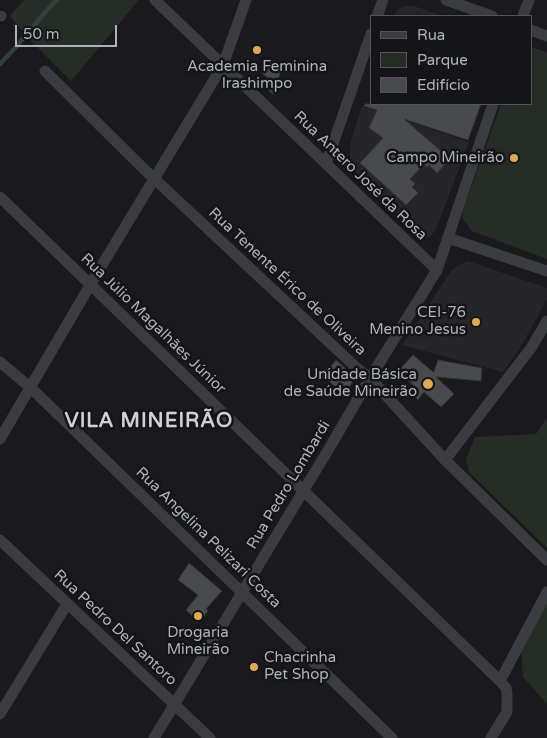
<!DOCTYPE html>
<html>
<head>
<meta charset="utf-8">
<style>
	body { margin:0 }
	#map { position:relative; width:547px; height:738px; overflow:hidden; background:#1a1a1c; font-family:"Varela Round",sans-serif }
	canvas { display:block }
	.legend { position:absolute; left:370px; top:15px; width:162px; height:90px; box-sizing:border-box; background:#151517; border:1px solid #525458; margin:0; padding:6px 9px; list-style:none; font-size:15px; color:#aeb2ba }
	.legend li { display:flex; align-items:center; gap:10px; height:25px }
	.legend b { width:25px; border:1px solid #525458 }
	.scale { position:absolute; left:15px; top:25px; width:102px; height:22px; box-sizing:border-box; border:2px solid #aeb2ba; border-top:0; padding-left:6px; font-size:15px; line-height:18px; white-space:nowrap; color:#aeb2ba; -webkit-text-stroke:4px #151517; paint-order:stroke }
</style>
</head>
<body>
<div id="map">
<canvas width="547" height="738"></canvas>
<ul class="legend">
<li><b style="height:6px;background:#3b3c40"></b>Rua</li>
<li><b style="height:14px;background:#262d27"></b>Parque</li>
<li><b style="height:14px;background:#494a4e"></b>Edifício</li>
</ul>
<div class="scale">50 m</div>
</div>
<script>
const g = document.querySelector('canvas').getContext('2d');
g.lineJoin = 'round';
function fillPath(path, color) {
  g.fillStyle = color;
  g.fill(path, 'evenodd');
}
function poly(rows) {
  const path = new Path2D();
  for (const r of rows) {
    path.moveTo(r[0], r[1]);
    for (let i = 2; i < r.length; i += 2) path.lineTo(r[i], r[i + 1]);
  }
  return path;
}
function trace(path, color, width, dash) {
  g.strokeStyle = color;
  g.lineWidth = width;
  g.lineCap = dash ? 'butt' : 'round';
  g.setLineDash(dash || []);
  g.stroke(path);
}
function drawText(font, color, halo, rows, align = 'center') {
  g.font = font + ' "Varela Round",sans-serif';
  g.lineWidth = 5;
  g.setLineDash([]);
  g.textBaseline = 'middle';
  g.strokeStyle = halo;
  g.fillStyle = color;
  for (const [text, x, y, turn = 0] of rows) {
    g.save();
    g.translate(x, y);
    g.rotate((+turn || 0) * Math.PI / 180);
    g.textAlign = isNaN(turn) ? turn : align;
    if (halo) g.strokeText(text, 0, 0);
    g.fillText(text, 0, 0);
    g.restore();
  }
}
fillPath(poly([
	[404,6,414,6,444,16,394,16,396,11],
	[362,106,469,142,436,229,431,236,425,238,420,237,349,166,351,141],
	[468,261,547,288,547,299,520,348,503,372,402,345,451,271,457,266]
]), '#262629');
fillPath(poly([
	[24,0,137,0,138,1,71,81,32,42,10,16],
	[531,47,547,52,547,259,472,231,463,219,462,213,501,104,531,104],
	[547,418,547,548,469,472,466,459,475,437,536,434],
	[547,602,547,704,523,677,521,652]
]), '#262d27');
trace(poly([
	[0,64,16,47,47,10,57,0]
]), '#353d43', 4.5);
const building = poly([
	[266,62,282,67,274,95,265,87,268,78,262,73,266,62],
	[365,104,481,104,468,140,404,119,450,159,437,173,429,165,427,167,424,164,410,179,415,184,412,187,418,193,406,205,360,163,383,138,369,128,377,110,364,106,365,104],
	[413,355,433,372,434,372,438,360,482,368,481,381,436,377,454,394,441,407,424,392,418,400,409,392,415,387,398,371,413,355],
	[336,360,355,377,345,395,323,376,336,360],
	[189,563,222,591,206,609,208,611,199,622,186,610,198,595,178,580,189,563]
]);
fillPath(building, '#494a4e');
trace(building, '#343438', 1);
trace(poly([
	[155,0,437,270],
	[446,0,492,16],
	[0,16,1,16],
	[377,16,383,0],
	[523,16,529,0],
	[531,30,547,36],
	[45,71,145,170,359,370,370,378,445,460,547,560],
	[326,164,371,34],
	[0,197,500,681,506,688,507,695,507,712,491,738],
	[448,238,547,271],
	[0,362,31,388,392,738],
	[0,439,99,270,223,65,246,0],
	[445,460,531,348,547,321],
	[0,540,210,738],
	[500,681,547,592],
	[0,714,67,604],
	[154,738,330,447,370,378,437,270,493,104]
]), '#3b3c40', 11);
for (const [x, y, r, color] of [
	[257,50,5,"#ddab51"],
	[514,158,5,"#ddab51"],
	[476,322,5,"#ddab51"],
	[428,384,6,"#ddab51"],
	[198,616,5,"#ddab51"],
	[254,667,5,"#ddab51"]
]) {
  const dot = new Path2D();
  dot.arc(x, y, r, 0, 2 * Math.PI);
  g.fillStyle = color;
  g.fill(dot);
  trace(dot, '#151517', 2);
}
drawText('15px', '#aeb2ba', '#151517', [
	["Academia Feminina",257,67,"center"],
	["Irashimpo",257,84,"center"],
	["Campo Mineirão",504,158],
	["CEI-76",466,313],
	["Menino Jesus",466,330],
	["Unidade Básica",417,375],
	["de Saúde Mineirão",417,392],
	["Drogaria",198,633,"center"],
	["Mineirão",198,650,"center"],
	["Chacrinha",264,658,"left"],
	["Pet Shop",264,675,"left"]
], 'right');
drawText('15px', '#aeb2ba', '#151517', [
	["Rua Antero José da Rosa",360,176,44],
	["Rua Tenente Érico de Oliveira",287,282,43],
	["Rua Júlio Magalhães Júnior",153,324,44],
	["Rua Pedro Lombardi",289,485,-59],
	["Rua Angelina Pelizari Costa",208,538,44],
	["Rua Pedro Del Santoro",115,628,43]
]);
g.letterSpacing = '1px';
drawText('bold 20px', '#cfd1d6', '#151517', [
	["VILA MINEIRÃO",149,422]
]);
g.letterSpacing = '0px';
</script>
</body>
</html>
